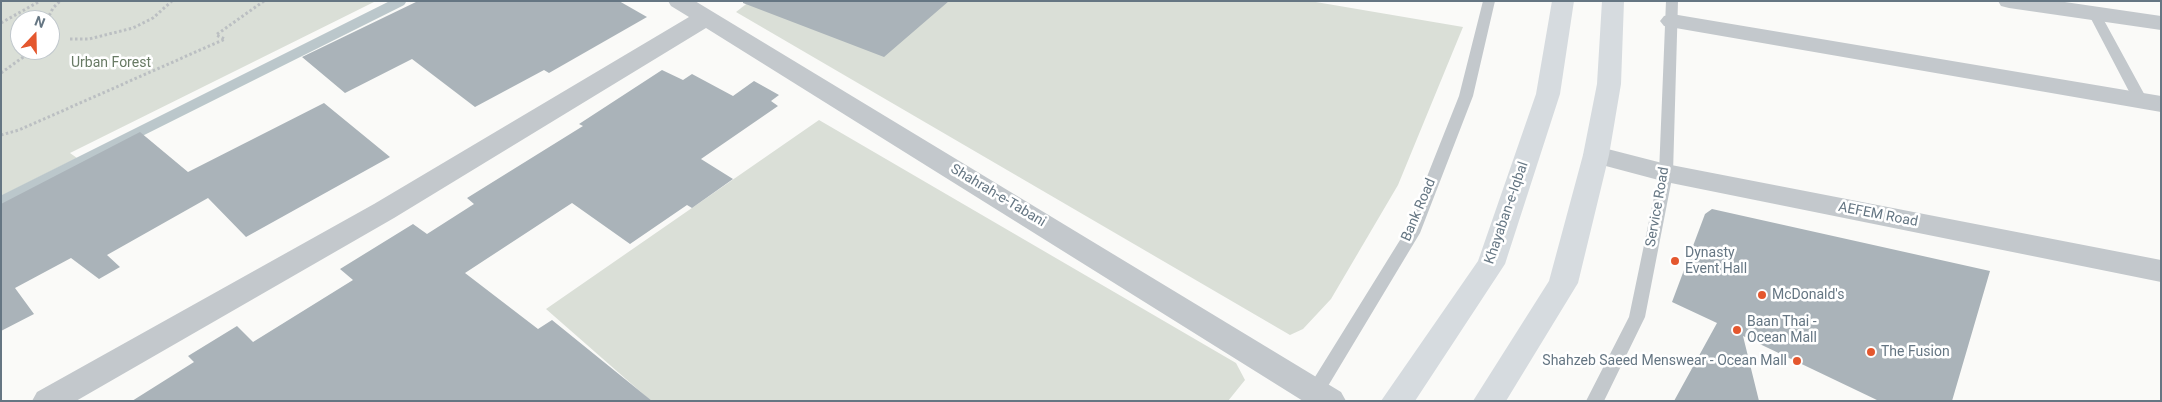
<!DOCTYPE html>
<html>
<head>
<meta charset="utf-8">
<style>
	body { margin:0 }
	#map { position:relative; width:2162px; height:402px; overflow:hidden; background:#fafaf8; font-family:Roboto,sans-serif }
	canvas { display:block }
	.frame { position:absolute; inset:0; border:2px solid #657683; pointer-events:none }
	.north { position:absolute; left:10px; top:10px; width:50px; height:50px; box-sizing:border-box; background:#fff; border:1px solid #c1c8cd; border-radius:50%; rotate:21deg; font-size:14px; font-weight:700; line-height:20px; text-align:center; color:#657683 }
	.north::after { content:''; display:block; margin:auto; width:18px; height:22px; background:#e4572e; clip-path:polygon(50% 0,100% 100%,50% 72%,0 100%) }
</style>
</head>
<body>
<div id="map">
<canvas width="2162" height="402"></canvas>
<div class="frame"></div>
<div class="north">N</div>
</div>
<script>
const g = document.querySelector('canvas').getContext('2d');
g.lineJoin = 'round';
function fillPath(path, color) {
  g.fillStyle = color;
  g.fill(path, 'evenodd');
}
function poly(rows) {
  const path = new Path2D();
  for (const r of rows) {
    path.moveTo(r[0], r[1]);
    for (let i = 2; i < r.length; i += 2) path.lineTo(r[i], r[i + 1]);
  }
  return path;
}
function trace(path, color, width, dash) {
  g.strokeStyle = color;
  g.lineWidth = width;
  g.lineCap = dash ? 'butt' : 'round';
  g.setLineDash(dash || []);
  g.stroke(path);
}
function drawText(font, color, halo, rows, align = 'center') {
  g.font = font + ' Roboto,sans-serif';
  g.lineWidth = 5;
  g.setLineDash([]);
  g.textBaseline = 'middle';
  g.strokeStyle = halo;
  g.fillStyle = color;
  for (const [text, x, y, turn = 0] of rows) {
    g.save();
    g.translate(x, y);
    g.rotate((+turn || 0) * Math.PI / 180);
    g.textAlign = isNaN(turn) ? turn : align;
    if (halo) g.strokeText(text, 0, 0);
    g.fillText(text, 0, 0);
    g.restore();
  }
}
fillPath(poly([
	[1,1,376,1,70,153,77,158,1,196],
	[20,20,50,20,50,50,20,50],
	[750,1,1310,1,1463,27,1398,185,1331,299,1303,329,1290,335,736,12],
	[819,120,1236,363,1245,380,1228,401,651,401,546,309]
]), '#dadfd7');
trace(poly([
	[1,201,401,1]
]), '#bbc7cb', 10);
fillPath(poly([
	[418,1,619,1,647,17,549,73,544,70,475,107,412,59,345,93,302,57],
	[743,1,949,1,884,57,743,3],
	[662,70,683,80,692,74,733,96,754,81,779,95,771,101,778,106,701,159,733,179,692,208,687,205,630,244,572,203,465,273,538,329,552,320,652,401,132,401,194,362,188,356,237,326,253,342,353,280,340,269,413,224,427,234,474,204,467,198,583,126,579,124],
	[324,103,390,157,246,237,208,198,107,255,120,267,99,279,71,258,15,288,34,314,1,331,1,204,140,132,188,172],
	[1712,209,1990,271,1952,401,1879,401,1743,336,1759,401,1674,401,1717,323,1672,302,1705,214]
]), '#aab3b9');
trace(poly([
	[47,20,53,8,60,1],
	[1,23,40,1],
	[50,30,53,33,50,35],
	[70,39,89,39,133,28,153,18,172,1],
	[1,73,33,50],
	[1,135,19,130,225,39,216,35,264,1]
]), '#bbbfc2', 3, [2.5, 2.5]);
fillPath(poly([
	[1483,1,1495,1,1473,96,1420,233,1319,401,1304,401,1302,398,1305,393,1405,232,1459,96,1483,1],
	[1666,1,1678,1,1673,173,1645,317,1604,401,1586,401,1629,317,1659,173,1666,1],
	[2094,9,2100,13,2148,101,2146,104,2141,105,2136,104,2134,101,2088,13,2094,9]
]), '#c3c8cc');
fillPath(poly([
	[668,1,695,1,1341,392,1346,401,1303,401,706,28,394,218,76,401,32,401,37,392,374,204,689,17,671,6,668,1],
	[1672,14,2161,96,2161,112,1664,26,1660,21,1664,16,1672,14],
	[1596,146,1666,164,2161,260,2161,282,1666,182,1587,161,1583,155,1587,149,1596,146]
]), '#c3c8cc');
fillPath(poly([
	[1998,1,2058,1,2161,16,2161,30,2009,8,2001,6,1998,1]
]), '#c3c8cc');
fillPath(poly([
	[1552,1,1574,1,1560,94,1505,264,1415,401,1381,401,1478,261,1536,94,1552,1],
	[1602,1,1624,1,1621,84,1609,155,1578,283,1506,401,1473,401,1549,281,1583,155,1597,84,1602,1]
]), '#d6dbdf');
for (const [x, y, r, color] of [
	[1675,261,5,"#e4572e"],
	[1762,295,5,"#e4572e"],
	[1737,330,5,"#e4572e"],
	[1871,352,5,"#e4572e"],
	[1797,361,5,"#e4572e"]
]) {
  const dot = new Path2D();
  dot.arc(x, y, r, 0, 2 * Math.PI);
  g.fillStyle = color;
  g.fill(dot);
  trace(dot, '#fff', 2);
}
drawText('14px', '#687a64', '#fff', [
	["Urban Forest",111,63]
]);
drawText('14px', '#657683', '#fff', [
	["Shahrah-e-Tabani",998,196,31],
	["Service Road",1658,207,-80],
	["Bank Road",1419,210,-67],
	["Khayaban-e-Iqbal",1507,213,-71],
	["AEFEM Road",1878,215,11]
]);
drawText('14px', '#657683', '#fff', [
	["Dynasty",1685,253],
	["Event Hall",1685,269],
	["McDonald's",1772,295],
	["Baan Thai -",1747,322],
	["Ocean Mall",1747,338],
	["The Fusion",1881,352],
	["Shahzeb Saeed Menswear - Ocean Mall",1787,361,"right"]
], 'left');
</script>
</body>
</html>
